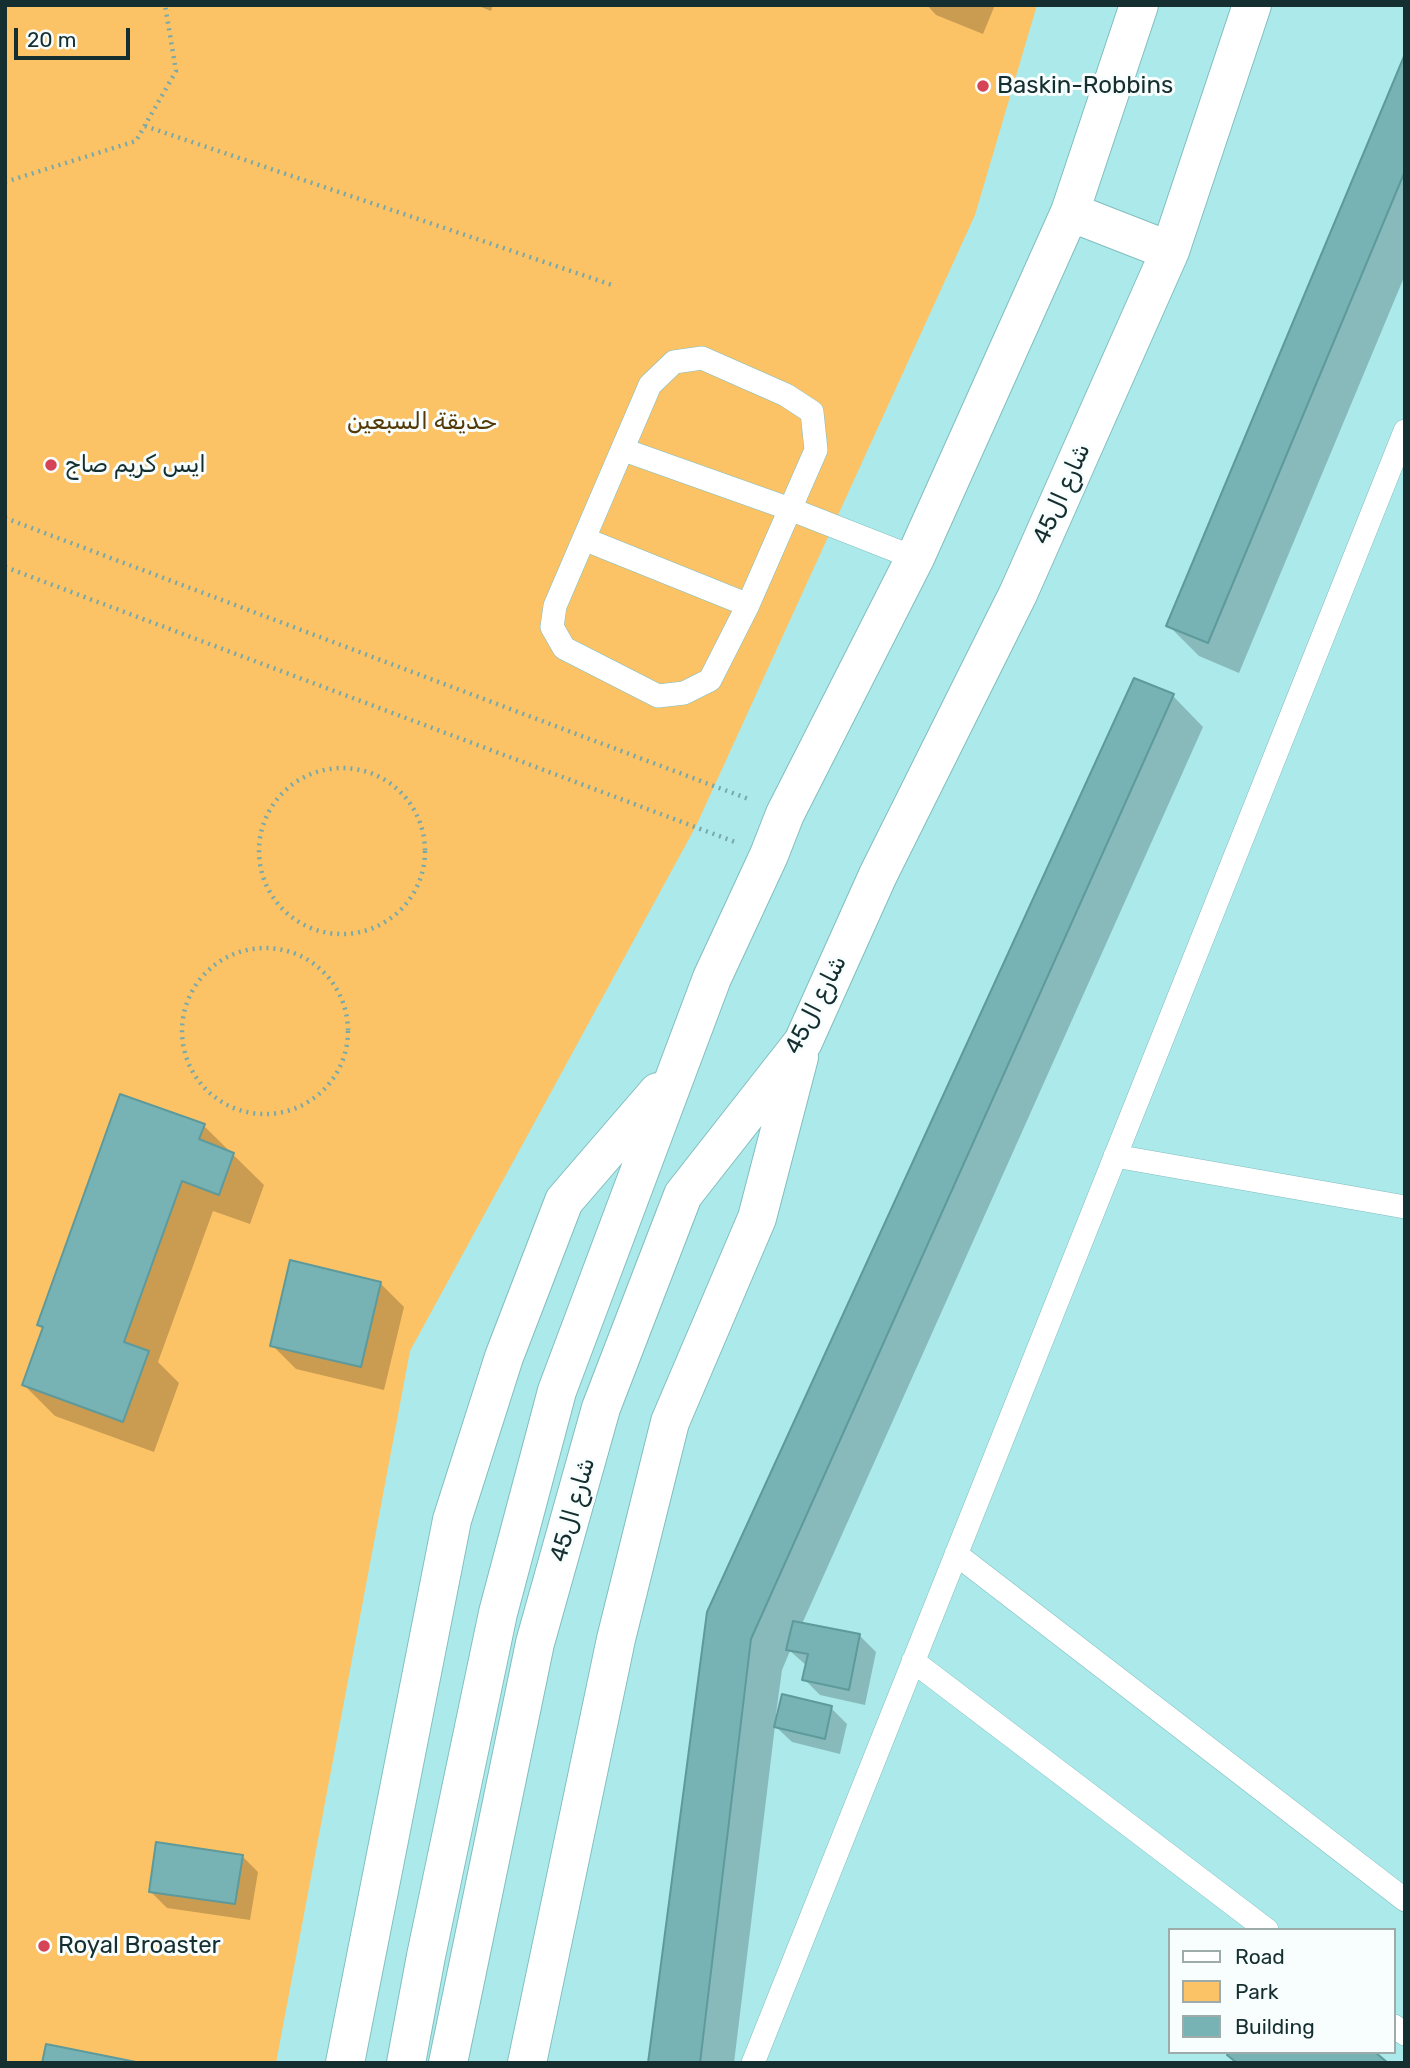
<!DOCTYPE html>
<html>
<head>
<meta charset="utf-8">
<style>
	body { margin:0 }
	#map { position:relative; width:1410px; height:2068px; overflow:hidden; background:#abe9ea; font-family:Rubik,sans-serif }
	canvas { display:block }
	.frame { position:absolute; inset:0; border:7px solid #152e2f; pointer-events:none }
	.legend { position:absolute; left:1168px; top:1928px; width:228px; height:126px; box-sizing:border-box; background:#f8fefe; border:2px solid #9dabab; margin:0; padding:9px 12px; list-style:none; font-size:21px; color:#152e2f }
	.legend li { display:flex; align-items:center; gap:14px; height:35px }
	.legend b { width:35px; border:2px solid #9dabab }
	.scale { position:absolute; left:14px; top:28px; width:116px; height:32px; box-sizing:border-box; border:4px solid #152e2f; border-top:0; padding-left:9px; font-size:21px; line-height:24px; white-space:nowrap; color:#152e2f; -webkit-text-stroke:5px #f8fefe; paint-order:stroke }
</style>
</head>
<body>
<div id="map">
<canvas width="1410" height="2068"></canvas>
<div class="frame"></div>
<ul class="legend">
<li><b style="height:9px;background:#fff"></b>Road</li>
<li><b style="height:19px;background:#fcc366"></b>Park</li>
<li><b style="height:19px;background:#77b3b5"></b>Building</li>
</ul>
<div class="scale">20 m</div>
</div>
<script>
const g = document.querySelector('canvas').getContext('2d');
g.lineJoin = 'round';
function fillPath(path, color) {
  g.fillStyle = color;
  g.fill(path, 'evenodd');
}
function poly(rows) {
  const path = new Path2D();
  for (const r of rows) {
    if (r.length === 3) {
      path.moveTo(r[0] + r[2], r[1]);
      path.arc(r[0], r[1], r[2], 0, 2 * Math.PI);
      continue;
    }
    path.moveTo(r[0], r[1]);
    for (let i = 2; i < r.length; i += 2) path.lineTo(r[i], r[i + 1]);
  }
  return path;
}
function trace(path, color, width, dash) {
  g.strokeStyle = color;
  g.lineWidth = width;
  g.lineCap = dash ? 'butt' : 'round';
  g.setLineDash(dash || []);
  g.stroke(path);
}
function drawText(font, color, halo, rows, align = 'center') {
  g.font = font + ' Rubik,"Noto Naskh Arabic",sans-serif';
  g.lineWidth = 6;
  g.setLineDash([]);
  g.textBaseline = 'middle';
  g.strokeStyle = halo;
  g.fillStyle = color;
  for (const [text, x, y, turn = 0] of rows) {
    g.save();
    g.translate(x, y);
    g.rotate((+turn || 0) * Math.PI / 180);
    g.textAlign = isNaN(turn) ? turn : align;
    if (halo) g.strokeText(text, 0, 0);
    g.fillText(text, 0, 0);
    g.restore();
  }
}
fillPath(poly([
	[5,5,1037,5,975,215,696,826,410,1351,276,2063,5,2063]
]), '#fcc366');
fillPath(poly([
	[476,5,493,5,491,11],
	[927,5,995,5,983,34,936,15],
	[1405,59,1405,275,1239,673,1199,656,1168,625],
	[1173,696,1203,727,802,1624,860,1636,876,1652,865,1705,820,1695,804,1679,807,1666,790,1651,782,1670,776,1714,831,1708,847,1724,840,1754,792,1742,775,1726,734,2063,650,2063,709,1612],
	[204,1126,264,1185,250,1224,213,1211,158,1362,179,1383,154,1452,55,1416,24,1385,44,1330,39,1324],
	[380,1283,404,1307,384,1390,296,1369,272,1345],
	[242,1856,258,1872,250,1920,167,1908,151,1892]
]), '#0003');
const building = poly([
	[1405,54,1405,171,1208,643,1166,626,1405,54],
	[1134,678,1174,694,751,1639,700,2063,648,2063,707,1612,1134,678],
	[120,1094,205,1124,199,1139,234,1153,219,1195,182,1181,124,1342,149,1351,123,1422,22,1385,43,1327,37,1325,120,1094],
	[290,1260,381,1282,361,1367,270,1346,290,1260],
	[793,1621,860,1634,849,1690,802,1680,808,1654,786,1650,793,1621],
	[782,1694,832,1706,825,1739,774,1727,782,1694],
	[156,1842,243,1855,235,1904,149,1892,156,1842],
	[46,2044,141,2063,42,2063,46,2044],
	[1229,2052,1375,2052,1388,2063,1237,2063,1227,2055,1229,2052]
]);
fillPath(building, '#77b3b5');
trace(building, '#5e9a9b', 2);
const service = poly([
	[702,358,786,395,812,412,816,450,748,605,710,680,684,693,658,696,564,648,552,627,555,606,650,385,674,362,702,358],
	[624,450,790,509,915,558],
	[584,539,748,605],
	[1115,1156,1405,1207],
	[956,1554,1405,1900],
	[913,1661,1267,1930],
	[1394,2026,1405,2034],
	[753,2063,1405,431]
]);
const primary = poly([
	[1070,212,1170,251],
	[345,2063,452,1520,504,1357,564,1201,658,1092],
	[406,2063,426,1956,498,1613,557,1391,712,978,769,855,785,814,915,558,1070,212,1139,5],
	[448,2063,535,1643,601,1408,683,1195,803,1042,878,875,1018,594,1170,251,1252,5],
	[527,2063,616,1639,670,1422,757,1218,799,1057]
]);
trace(service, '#81bebf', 24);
trace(primary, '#81bebf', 40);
trace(poly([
	[145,126,612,285],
	[5,182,136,141,176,71,165,5],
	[5,518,751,800],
	[5,567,735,842],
	[342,851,83],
	[265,1031,83]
]), '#78a9aa', 4.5, [2, 5]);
trace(service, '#fff', 23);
trace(primary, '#fff', 38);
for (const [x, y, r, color] of [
	[983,86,7,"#d54456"],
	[51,465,7,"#d54456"],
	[44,1946,7,"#d54456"]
]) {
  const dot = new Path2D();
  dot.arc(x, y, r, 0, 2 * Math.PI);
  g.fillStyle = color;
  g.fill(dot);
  trace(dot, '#f8fefe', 2.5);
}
drawText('24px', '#152e2f', '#f8fefe', [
	["Baskin-Robbins",997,86],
	["ايس كريم صاج",65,465],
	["Royal Broaster",58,1946]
], 'left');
drawText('24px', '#533907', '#f8fefe', [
	["حديقة السبعين",422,422]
]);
drawText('24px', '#152e2f', '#f8fefe', [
	["شارع ال45",1062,494,-66],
	["شارع ال45",816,1005,-63],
	["شارع ال45",573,1510,-74]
]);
</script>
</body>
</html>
